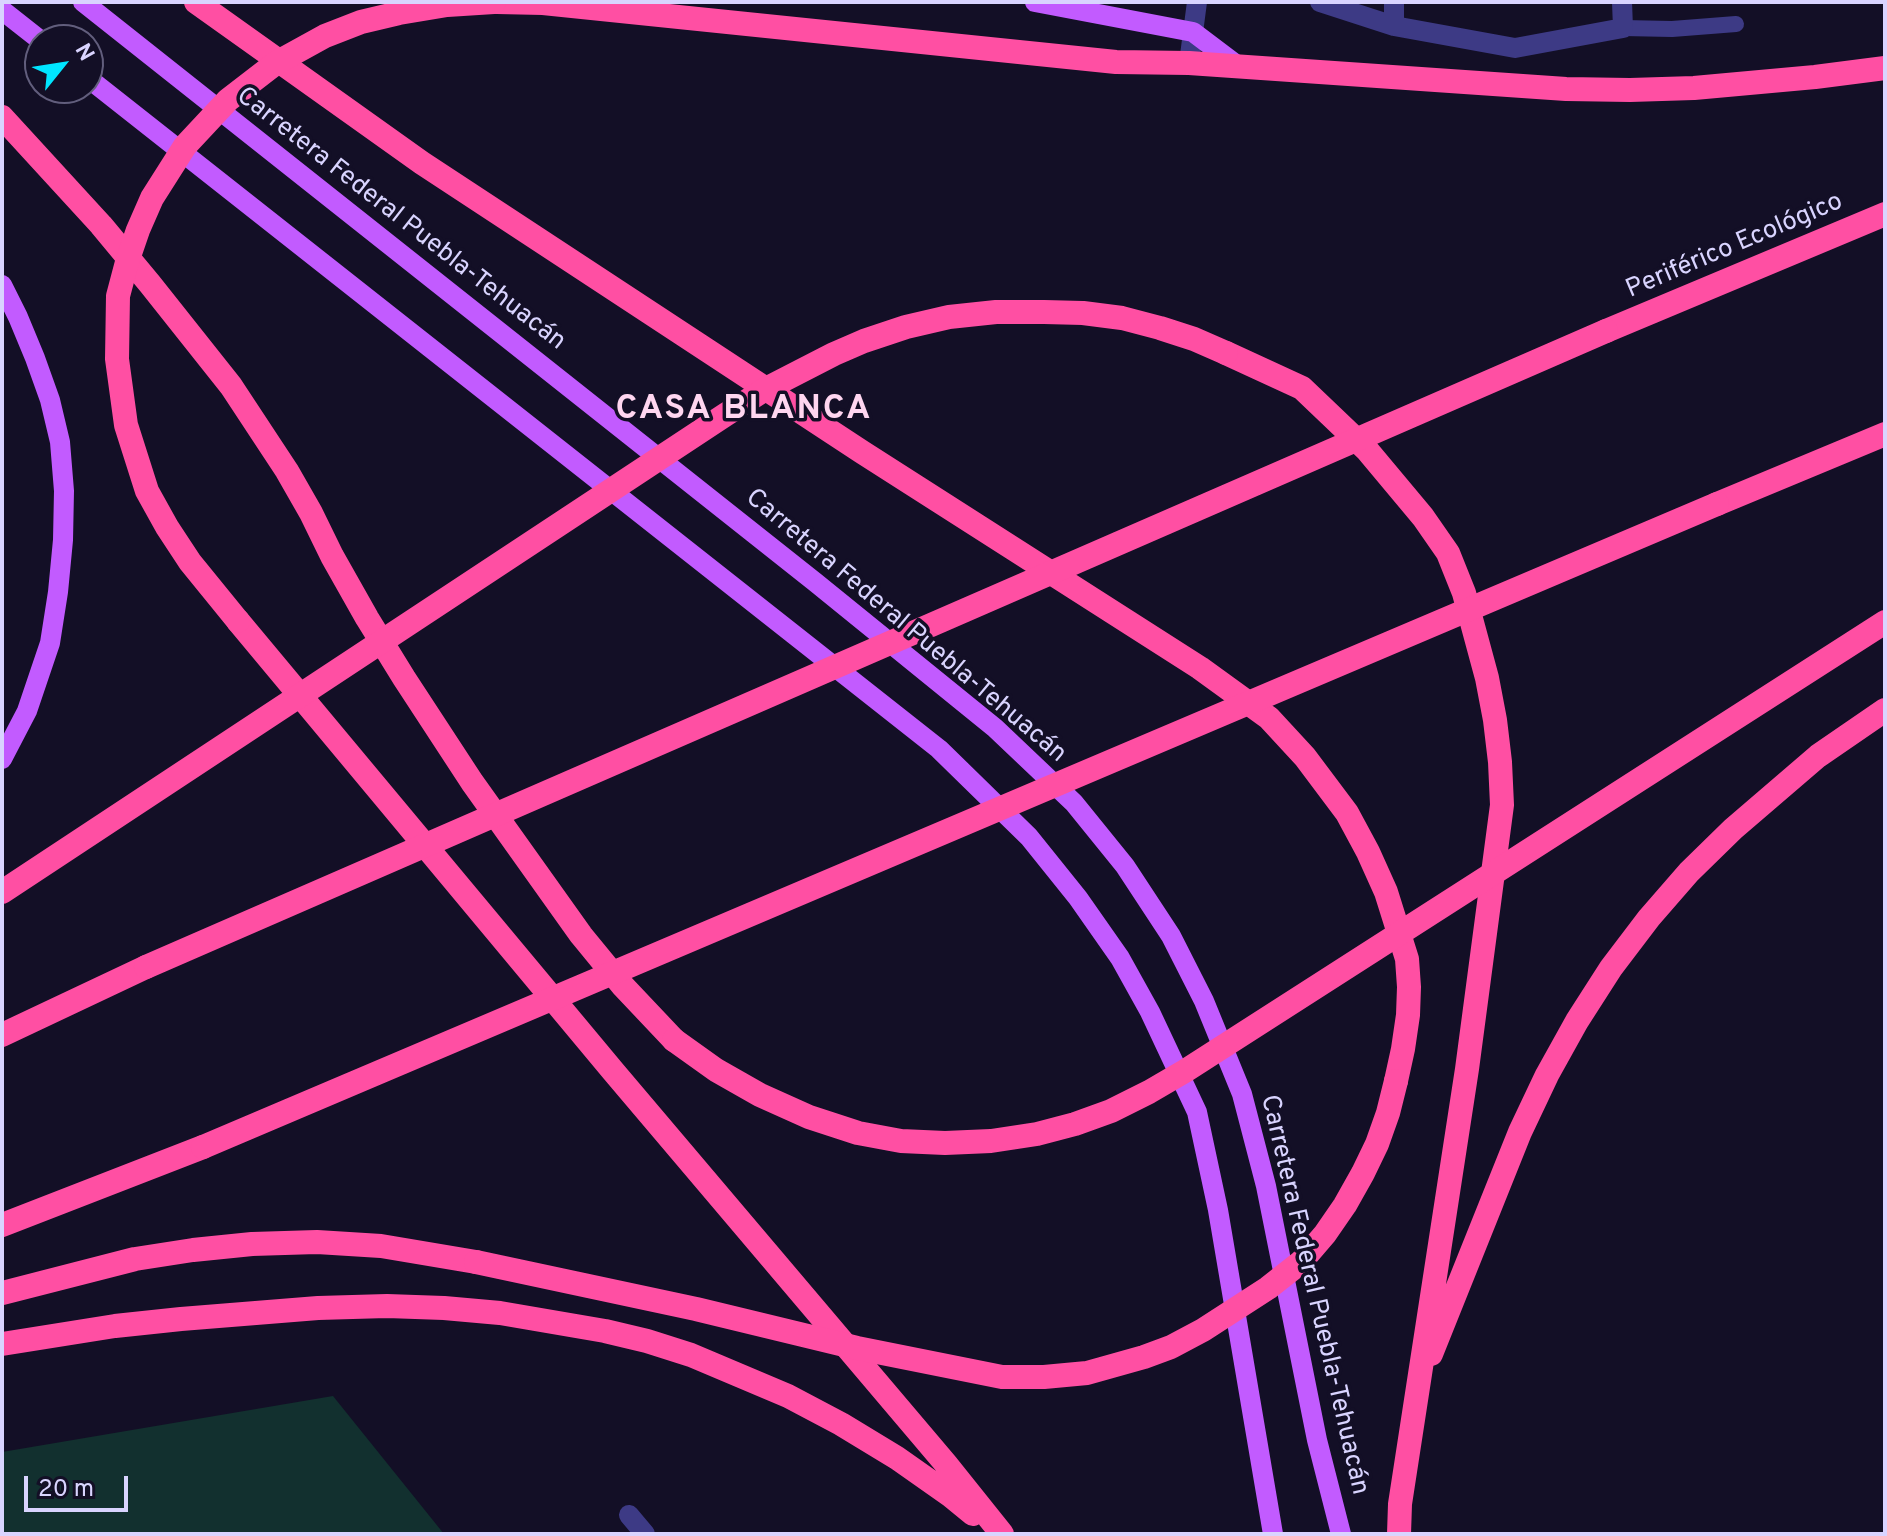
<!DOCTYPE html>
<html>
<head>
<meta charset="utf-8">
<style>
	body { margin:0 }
	#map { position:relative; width:1887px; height:1536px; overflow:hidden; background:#130f26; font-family:Overpass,sans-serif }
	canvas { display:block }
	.frame { position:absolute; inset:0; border:4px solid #d9d4ff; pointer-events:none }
	.north { position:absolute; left:24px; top:24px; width:80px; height:80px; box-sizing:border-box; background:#130f26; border:2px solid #625e7d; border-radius:50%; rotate:60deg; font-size:22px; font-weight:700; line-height:32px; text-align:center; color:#d9d4ff }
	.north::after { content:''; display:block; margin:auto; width:28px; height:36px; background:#00e5ff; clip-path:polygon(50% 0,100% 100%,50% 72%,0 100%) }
	.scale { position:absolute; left:24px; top:1476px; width:104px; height:36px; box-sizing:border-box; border:4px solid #d9d4ff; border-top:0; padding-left:10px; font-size:24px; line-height:28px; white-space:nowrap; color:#d9d4ff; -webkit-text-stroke:6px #130f26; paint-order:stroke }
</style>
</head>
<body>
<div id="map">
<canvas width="1887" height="1536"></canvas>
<div class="frame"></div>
<div class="north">N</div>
<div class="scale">20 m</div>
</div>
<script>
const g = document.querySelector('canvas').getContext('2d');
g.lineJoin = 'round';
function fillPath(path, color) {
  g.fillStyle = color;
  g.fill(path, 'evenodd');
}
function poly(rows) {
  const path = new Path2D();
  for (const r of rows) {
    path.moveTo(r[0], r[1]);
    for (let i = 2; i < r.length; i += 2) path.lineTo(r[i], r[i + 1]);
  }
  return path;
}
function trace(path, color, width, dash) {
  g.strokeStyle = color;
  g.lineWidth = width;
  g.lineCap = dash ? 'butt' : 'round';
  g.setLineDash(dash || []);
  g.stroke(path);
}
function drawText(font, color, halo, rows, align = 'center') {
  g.font = font + ' Overpass,sans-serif';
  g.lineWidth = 7;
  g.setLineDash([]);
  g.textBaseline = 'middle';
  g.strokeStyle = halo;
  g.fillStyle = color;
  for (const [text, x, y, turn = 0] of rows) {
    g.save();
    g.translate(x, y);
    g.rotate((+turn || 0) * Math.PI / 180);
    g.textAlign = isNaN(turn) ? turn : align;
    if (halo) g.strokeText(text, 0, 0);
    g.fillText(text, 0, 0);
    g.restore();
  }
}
fillPath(poly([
	[333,1396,444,1534,2,1534,2,1452]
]), '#12302f');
trace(poly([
	[1623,28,1672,29,1736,24]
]), '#3d3a85', 16);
trace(poly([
	[1320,2,1394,26,1515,48,1623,28,1622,2],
	[1394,26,1394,2],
	[1189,63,1197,2],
	[629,1515,645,1534]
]), '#3d3a85', 20);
trace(poly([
	[83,2,815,582,995,728,1074,803,1125,866,1171,936,1204,1001,1242,1094,1266,1186,1317,1440,1341,1534],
	[1035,2,1193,32,1238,66],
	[2,10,40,40],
	[88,78,939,749,1029,837,1078,898,1120,958,1150,1012,1197,1112,1218,1210,1273,1534],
	[2,285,18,317,35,358,50,400,60,442,64,491,63,540,58,592,50,643,27,711,2,759]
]), '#c25bff', 20);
trace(poly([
	[196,2,422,163,862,452,1200,668,1269,718,1305,757,1347,813,1368,852,1386,892,1407,959,1409,987,1408,1015,1403,1049,1396,1081],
	[497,2,543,3,1116,62,1189,63,1566,89,1630,90,1694,88,1815,77,1885,68],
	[2,117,101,225,150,284,231,386,287,471,311,513,332,556,367,618,404,678,472,782,581,935,622,985,674,1040],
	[1606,331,1885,214],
	[1226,353,1302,388,1367,450,1423,517,1448,553,1464,593,1487,678,1495,720,1500,762,1502,805,1467,1069,1400,1504,1399,1534],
	[1717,504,1885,434],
	[238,621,613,1071,946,1464,1002,1534],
	[2,1035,146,967],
	[2,1225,203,1147],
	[2,1293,135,1259,193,1250,252,1244,317,1242,381,1246,476,1262],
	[2,1344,115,1326,181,1319,318,1308,387,1306,444,1308,500,1313,605,1331,647,1341,691,1355,788,1396,841,1424,897,1458,951,1496,973,1514],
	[1431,1354,1520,1132,1547,1075,1577,1021,1611,968,1649,918,1689,872,1733,829,1818,756,1885,710]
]), '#ff4fa3', 24);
trace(poly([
	[238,621,190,562,167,527,147,491,126,425,117,359,118,296,127,262,138,230,152,198,185,146,228,100,276,63,325,36,361,22,399,13,447,5,494,2],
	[2,892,725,415,764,390,834,354,864,341,906,327,949,317,996,312,1044,312,1083,313,1122,318,1160,328,1194,339,1226,353],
	[146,967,1606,331],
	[674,1040,716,1070,760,1095,809,1117,858,1133,901,1141,945,1143,991,1141,1037,1134,1075,1124,1111,1111,1149,1092,1185,1071,1885,622],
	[203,1147,1717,504],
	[476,1262,696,1309,857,1348,1002,1377,1044,1377,1087,1373,1144,1357,1171,1347,1203,1330,1268,1288,1301,1262,1325,1234,1345,1205,1363,1173,1377,1144,1388,1113,1396,1081]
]), '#ff4fa3', 24);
drawText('26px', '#d9d4ff', '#130f26', [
	["Carretera Federal Puebla-Tehuacán",400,220,38],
	["Periférico Ecológico",1735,247,-23],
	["Carretera Federal Puebla-Tehuacán",905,627,40],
	["Carretera Federal Puebla-Tehuacán",1313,1295,77]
]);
g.letterSpacing = '2px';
drawText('bold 34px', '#ffd6f0', '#130f26', [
	["CASA BLANCA",744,411]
]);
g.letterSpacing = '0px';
</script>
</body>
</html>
